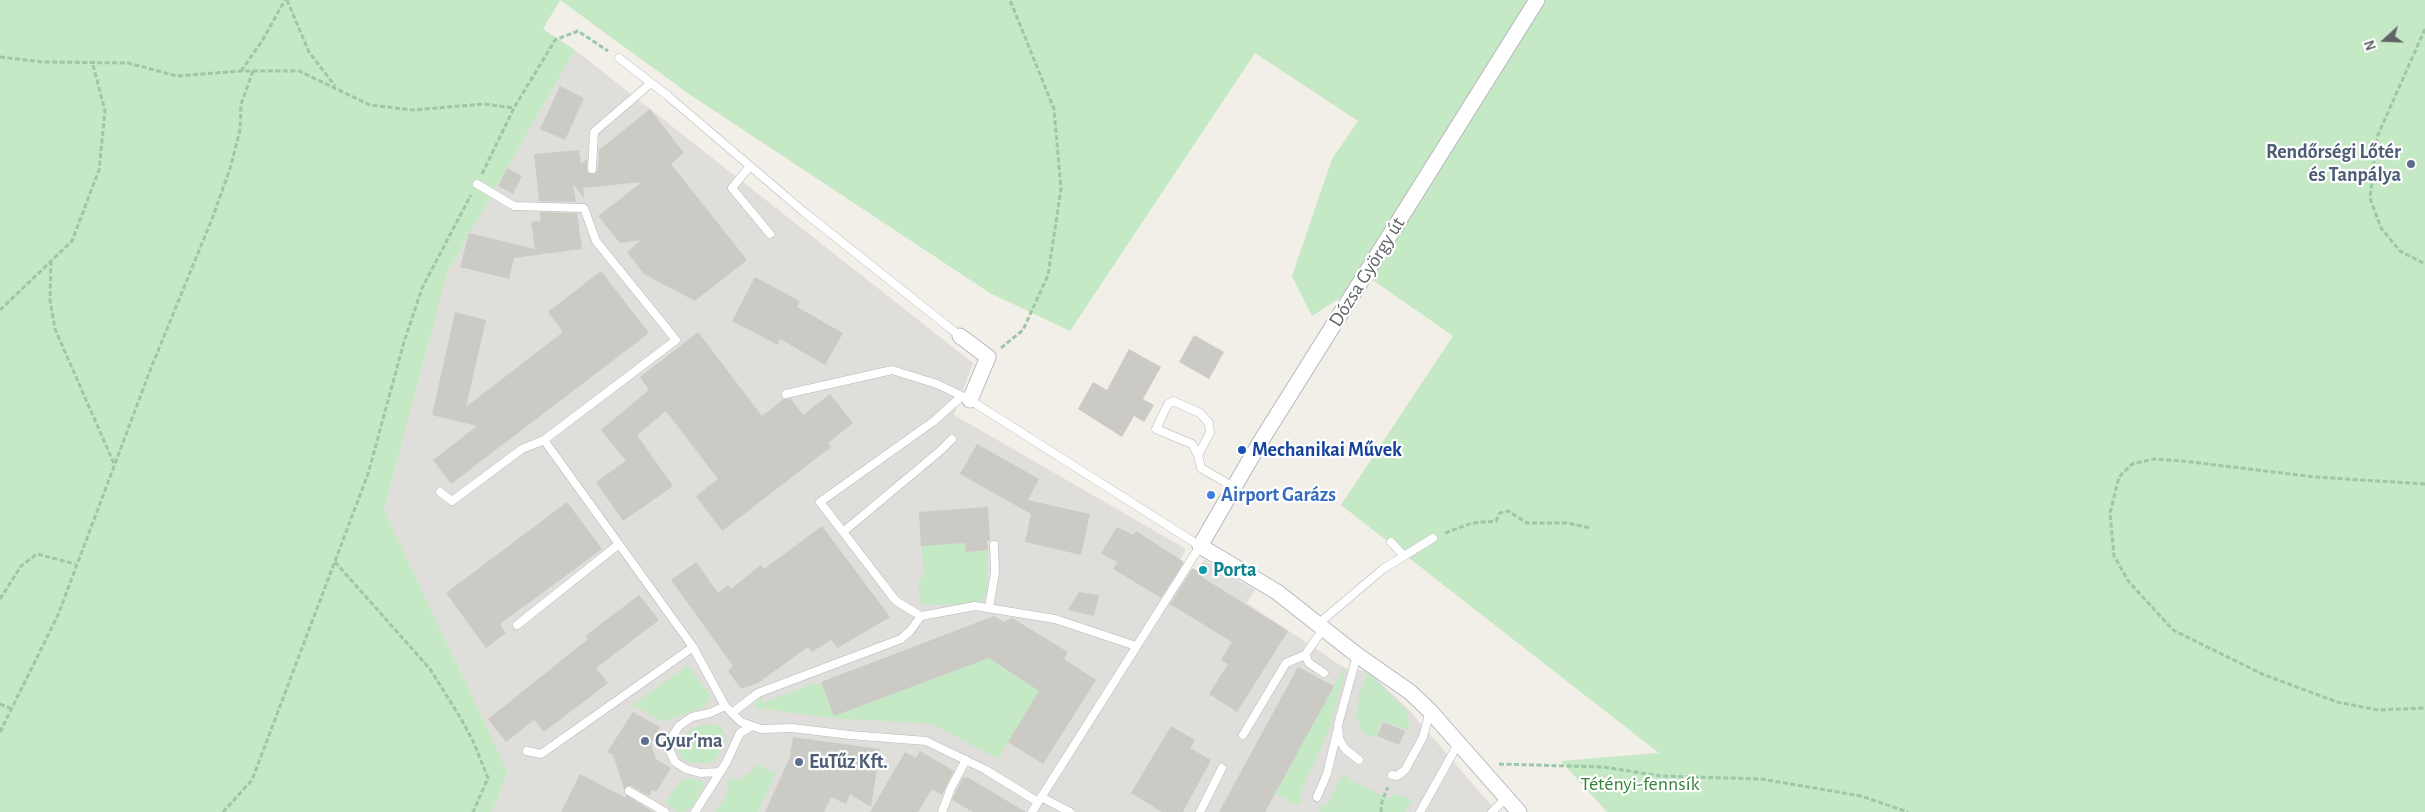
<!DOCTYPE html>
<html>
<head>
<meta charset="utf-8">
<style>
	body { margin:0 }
	#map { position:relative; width:2425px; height:812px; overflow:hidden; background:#f1efe8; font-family:"Alegreya Sans",sans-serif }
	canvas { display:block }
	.north { position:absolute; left:2360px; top:15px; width:50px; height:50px; -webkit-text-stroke:4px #fff; paint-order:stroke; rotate:250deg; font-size:14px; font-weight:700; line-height:20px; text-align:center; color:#5f6368 }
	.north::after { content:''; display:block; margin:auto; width:18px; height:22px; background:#5f6368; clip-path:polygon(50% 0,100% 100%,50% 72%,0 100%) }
</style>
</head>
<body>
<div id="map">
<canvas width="2425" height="812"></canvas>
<div class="north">N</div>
</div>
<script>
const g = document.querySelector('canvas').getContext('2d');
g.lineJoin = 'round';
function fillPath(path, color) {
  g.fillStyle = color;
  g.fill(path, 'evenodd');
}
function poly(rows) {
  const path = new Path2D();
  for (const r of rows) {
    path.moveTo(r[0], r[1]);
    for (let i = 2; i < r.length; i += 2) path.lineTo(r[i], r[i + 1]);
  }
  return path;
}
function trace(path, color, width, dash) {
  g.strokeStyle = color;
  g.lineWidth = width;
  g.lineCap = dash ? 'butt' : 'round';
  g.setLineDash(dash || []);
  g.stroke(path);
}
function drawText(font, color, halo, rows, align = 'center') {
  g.font = font + ' "Alegreya Sans",sans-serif';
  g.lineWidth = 4.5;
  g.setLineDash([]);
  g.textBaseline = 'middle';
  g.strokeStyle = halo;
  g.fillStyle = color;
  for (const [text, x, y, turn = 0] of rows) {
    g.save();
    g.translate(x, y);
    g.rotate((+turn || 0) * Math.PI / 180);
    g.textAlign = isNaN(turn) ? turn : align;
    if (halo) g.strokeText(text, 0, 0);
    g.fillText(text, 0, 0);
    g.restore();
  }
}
fillPath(poly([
	[575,50,973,363,954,415,1186,549,1179,562,1196,572,1204,560,1255,590,1247,603,1346,669,1368,671,1407,708,1497,812,492,812,508,772,384,510,448,271]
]), '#e0deda');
fillPath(poly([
	[0,0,2425,0,2425,812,1607,812,1561,761,1659,753,1341,505,1453,336,1370,278,1312,316,1292,276,1332,159,1358,121,1255,53,1070,331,990,293,689,94,560,0,543,29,575,50,448,271,384,510,508,772,492,812,0,812],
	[965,543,966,552,988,550,988,591,985,597,978,603,970,604,921,605,918,584,924,575,921,546],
	[989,658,1039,691,998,759,932,724,832,718,756,708,756,700,761,699,763,703,815,683,822,685,834,716],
	[688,665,711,697,705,707,663,722,633,705],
	[1344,668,1346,669,1329,731,1299,795,1303,797,1298,806,1275,793],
	[1368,673,1406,710,1410,731,1382,721,1376,737,1370,737,1362,731,1356,717,1358,706,1361,687],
	[708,724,721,726,726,740,714,763,688,763,681,757,678,750,683,735,693,728],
	[757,764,776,773,758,812,716,812,729,791,726,783,729,778,741,779,753,770],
	[1348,774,1349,779,1380,795,1391,798,1394,793,1412,800,1405,812,1319,812,1323,804,1327,805,1340,778],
	[688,778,701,780,704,785,692,807,688,811,679,812,665,803,681,781]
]), '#c5e8c5');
fillPath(poly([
	[560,86,584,98,565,140,540,129],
	[650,109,684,153,671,164,747,260,695,301,644,274,627,252,641,240,620,243,598,216,642,182,583,188,584,198,573,184,576,202,539,201,534,154,579,150,581,164,587,159,587,171,594,174,598,170,599,150],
	[507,168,522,176,513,194,498,186],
	[540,212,577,213,582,249,514,258,509,279,460,267,469,233,535,249,531,222,541,221],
	[601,271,649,333,451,484,433,460,477,426,432,415,455,312,486,320,466,407,563,332,548,312],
	[755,277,800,301,797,307,843,333,825,365,780,339,778,345,732,321],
	[698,332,762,416,784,399,791,399,803,415,830,394,853,423,828,443,831,447,722,531,696,496,718,479,666,411,637,435,673,486,623,521,596,482,626,461,601,430,649,390,640,377],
	[1194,335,1224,352,1209,379,1179,362],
	[1129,349,1161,367,1143,399,1154,405,1144,422,1134,416,1122,437,1078,409,1093,382,1107,390],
	[977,444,1039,479,1028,500,1090,514,1081,555,1025,542,1031,514,960,474],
	[567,502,602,549,500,624,506,633,486,648,446,593],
	[988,507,990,541,987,541,988,550,966,552,965,543,921,546,919,512],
	[822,526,890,617,838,648,831,640,812,652,808,647,758,683,741,689,728,671,733,666,671,580,696,562,718,593,728,585,731,589,761,565,764,569],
	[1117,527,1134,535,1136,531,1184,562,1161,598,1113,569,1117,562,1101,553],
	[1193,568,1204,575,1202,577,1288,631,1237,712,1209,694,1228,664,1221,660,1232,642,1170,604],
	[1079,592,1099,595,1094,616,1068,610],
	[639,595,659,620,596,668,608,683,544,732,534,720,506,742,488,719,588,639,585,636],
	[994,616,1004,622,1012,618,1068,652,1064,659,1096,680,1043,764,1008,742,1039,691,989,658,834,716,821,682],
	[1298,667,1334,686,1265,812,1219,812],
	[633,712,660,727,651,744,656,759,671,768,656,792,652,790,649,796,630,785,624,789,613,755,607,752],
	[1383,722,1405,731,1399,745,1377,736],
	[1171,726,1195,740,1190,748,1211,760,1183,812,1162,812,1131,793],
	[793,737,880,749,871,807,850,794,846,804,831,797,824,812,765,812,790,757],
	[920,751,954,771,942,795,932,789,918,812,870,812,905,752,916,758],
	[580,774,626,798,626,795,653,812,561,812],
	[963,777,966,778,967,777,1026,812,973,812,952,800]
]), '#cccac5');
const service = poly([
	[619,58,668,96,804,212,960,336],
	[750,166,732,188,770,234],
	[592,169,594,132,651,83],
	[477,184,514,206,584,208,596,241,676,340,544,440,693,647,725,706,741,722,761,729,792,728,850,735,926,741,986,770,1038,802],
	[786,394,892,370,937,384,970,400,1200,546,1032,812],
	[962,396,934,421,820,502,896,601,921,616,975,606,1055,619,1136,646],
	[1198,455,1210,433,1209,423,1200,413,1173,401,1168,404,1156,429,1192,444,1198,455,1201,468,1235,488],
	[440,492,452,501,522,449,544,440],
	[843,532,940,451,952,439],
	[1391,542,1404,556],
	[989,608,995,572,994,545],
	[1318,624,1383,569,1433,538],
	[517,625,619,544],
	[1305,655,1309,663,1324,673],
	[1357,655,1338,725,1339,739,1345,749,1359,760],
	[732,713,758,693,901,639,910,631,921,616],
	[1243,735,1286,663,1305,655,1323,629],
	[527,751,541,754,693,647],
	[720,772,700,773,686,769,675,762,670,751,672,737,679,726,692,717,710,713,725,706],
	[1392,775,1397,776,1405,770,1423,737,1430,711],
	[629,791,665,812],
	[1041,797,1070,812],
	[1317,797,1327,774,1337,732],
	[695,812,726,763,740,733,750,727],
	[942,812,951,788,966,760],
	[1200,812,1222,768],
	[1420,812,1458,744],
	[1492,812,1506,798]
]);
const minor = poly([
	[960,336,988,357,970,400],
	[1519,812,1430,711,1410,692,1357,655,1277,592,1200,546,1259,444,1537,0]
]);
trace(service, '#b5b8bc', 9);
trace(minor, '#b5b8bc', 17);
trace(poly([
	[287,0,309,52,335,86],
	[2425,29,2377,137,2370,198,2381,228,2400,251,2425,264],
	[0,57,43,62,128,63,177,76,241,71,299,71,370,105,413,110,484,104,514,108],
	[241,71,262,41,285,0],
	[482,174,514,108,555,40,578,31,608,51],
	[51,261,50,300,55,329,115,466],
	[0,310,72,241,99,170,105,111,92,61],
	[1001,348,1023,330,1048,275,1061,189,1054,109,1010,0],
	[2425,484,2315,477,2183,461,2154,459,2132,464,2119,477,2110,513,2114,556,2129,582,2173,630,2262,674,2337,702,2378,710,2425,708],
	[1445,533,1472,523,1496,521,1500,513,1508,511,1527,523,1568,523,1590,528],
	[335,562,430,669,460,717,473,741,488,778,473,812],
	[0,599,21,566,37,554,75,564],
	[0,704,12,709],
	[0,732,58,615,151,368,212,219,230,169,240,130,241,104,253,71],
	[1499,764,1604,767,1660,776,1761,779,1861,796,1908,812],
	[223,812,252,780,368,474,404,342,422,288,471,195],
	[1381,812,1382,801,1388,787]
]), '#9cc7a9', 3, [5, 2.5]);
trace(service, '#fff', 8);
trace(minor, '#fff', 15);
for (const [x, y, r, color] of [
	[2411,164,5,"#5c6f8a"],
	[1242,450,5,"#1a4fb4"],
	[1211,495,5,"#3f7fe0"],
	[1203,570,5,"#0f9aa8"],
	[645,741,5,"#5c6f8a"],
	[799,762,5,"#5c6f8a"]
]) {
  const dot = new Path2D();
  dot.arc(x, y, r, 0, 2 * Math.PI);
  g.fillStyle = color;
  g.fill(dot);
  trace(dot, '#fff', 2);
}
drawText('bold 20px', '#4e5e75', '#fff', [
	["Rendőrségi Lőtér",2401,152,"right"],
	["és Tanpálya",2401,175,"right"],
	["Gyur'ma",655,741],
	["EuTűz Kft.",809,762]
], 'left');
drawText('20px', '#5f6368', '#fff', [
	["Dózsa György út",1367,272,-58]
]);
drawText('bold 20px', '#164399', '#fff', [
	["Mechanikai Művek",1252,450]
], 'left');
drawText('bold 20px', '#366cbe', '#fff', [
	["Airport Garázs",1221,495]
], 'left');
drawText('bold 20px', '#0d838f', '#fff', [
	["Porta",1213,570]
], 'left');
drawText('20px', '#348238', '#fff', [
	["Tétényi-fennsík",1640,784]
]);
</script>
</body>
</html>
